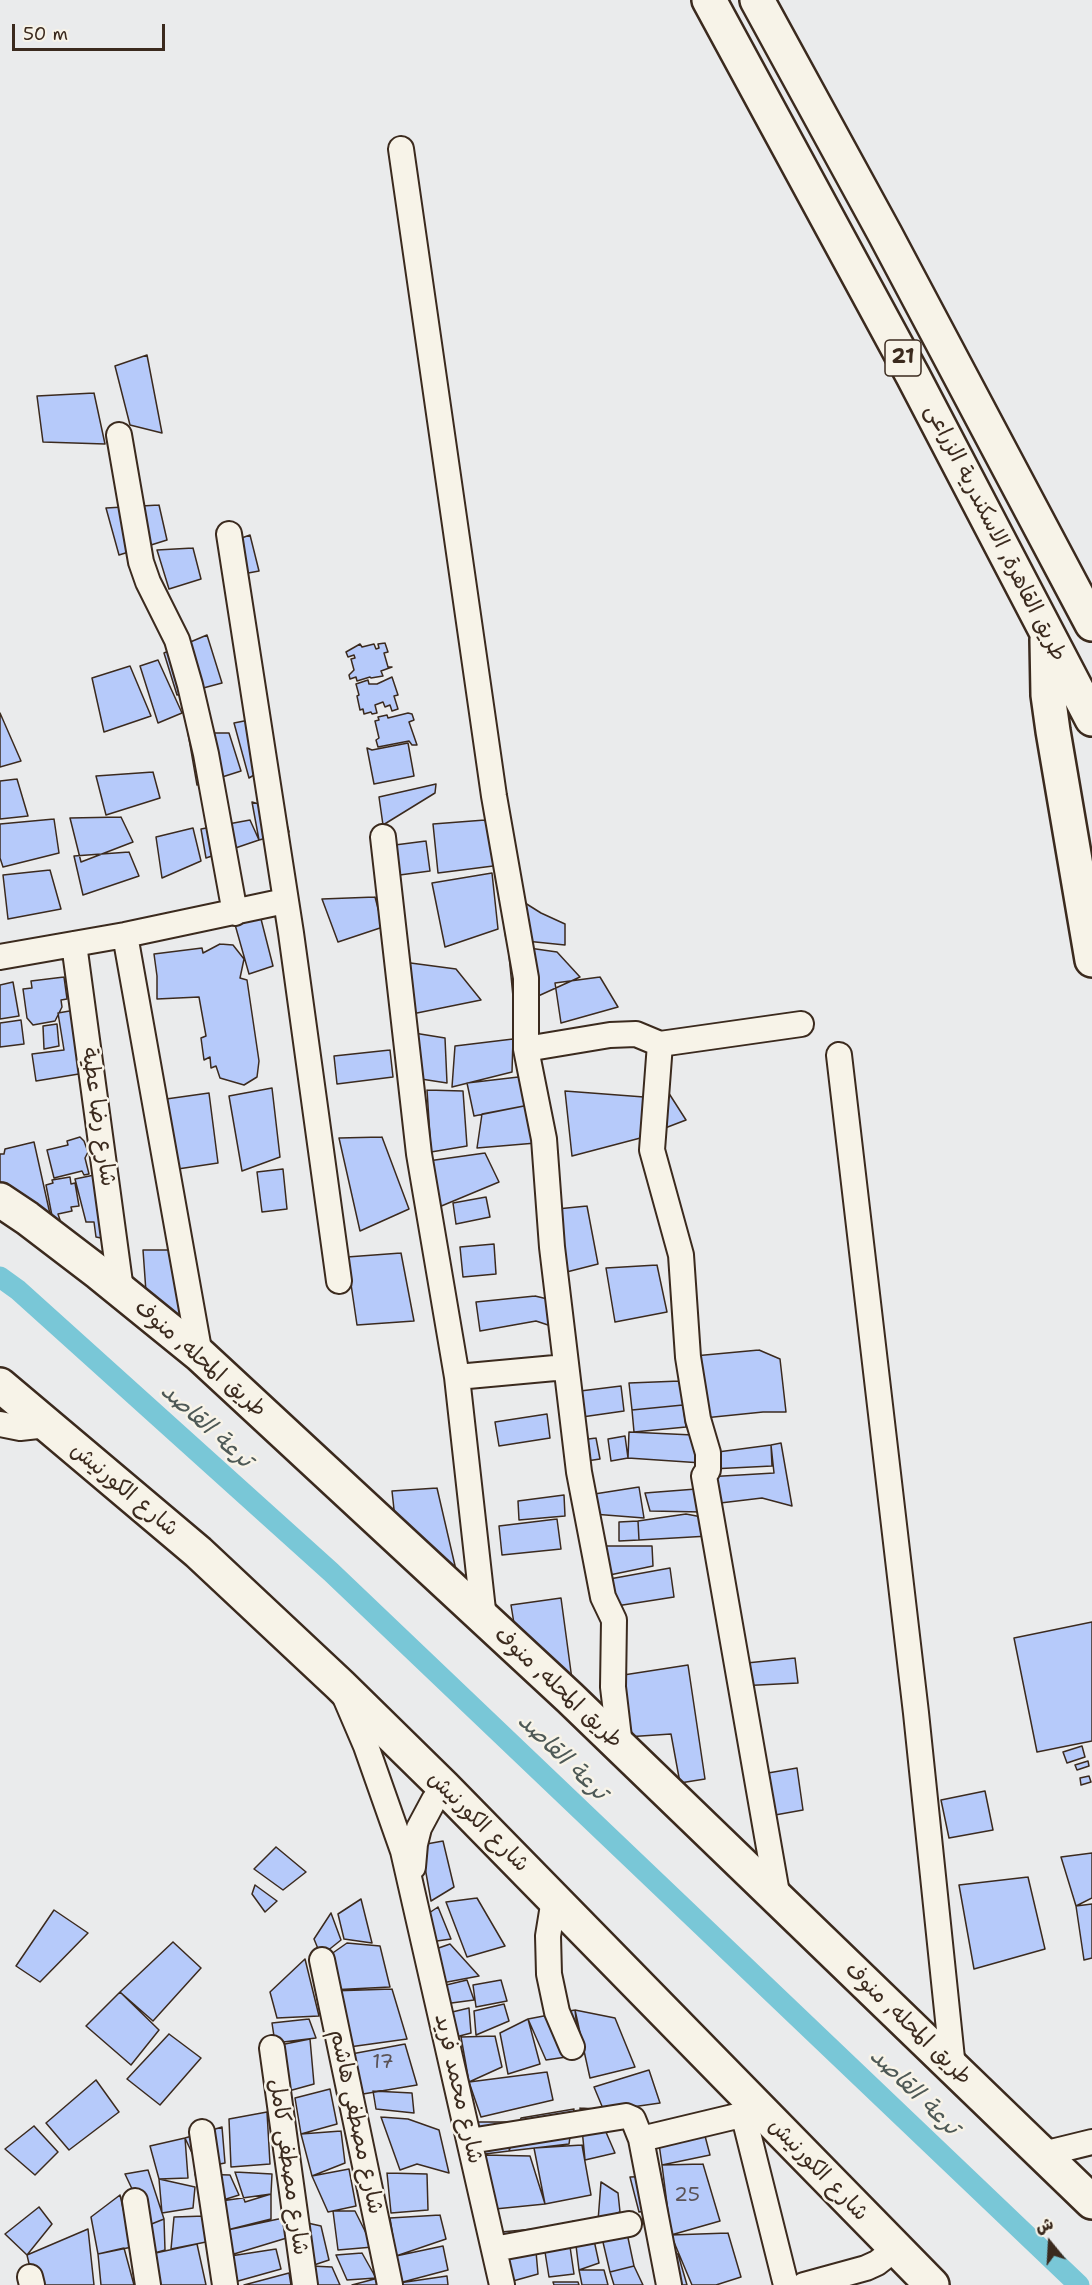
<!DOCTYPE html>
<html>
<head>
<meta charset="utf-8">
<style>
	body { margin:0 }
	#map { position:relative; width:1092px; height:2285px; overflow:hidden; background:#eaebec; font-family:"Shantell Sans","Playpen Sans Arabic",sans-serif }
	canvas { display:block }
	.north { position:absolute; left:1020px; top:2213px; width:60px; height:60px; -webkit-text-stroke:4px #f7f3e8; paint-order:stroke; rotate:342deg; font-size:16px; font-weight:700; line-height:24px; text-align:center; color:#3b2a1e }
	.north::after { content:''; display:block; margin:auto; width:21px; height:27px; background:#3b2a1e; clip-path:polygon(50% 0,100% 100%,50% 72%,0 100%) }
	.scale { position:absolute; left:12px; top:24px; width:153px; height:27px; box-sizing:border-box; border:3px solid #3b2a1e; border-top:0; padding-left:8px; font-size:18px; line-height:21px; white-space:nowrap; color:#3b2a1e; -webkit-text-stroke:4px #f7f3e8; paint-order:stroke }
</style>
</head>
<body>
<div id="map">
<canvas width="1092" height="2285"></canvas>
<div class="north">ش</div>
<div class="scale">50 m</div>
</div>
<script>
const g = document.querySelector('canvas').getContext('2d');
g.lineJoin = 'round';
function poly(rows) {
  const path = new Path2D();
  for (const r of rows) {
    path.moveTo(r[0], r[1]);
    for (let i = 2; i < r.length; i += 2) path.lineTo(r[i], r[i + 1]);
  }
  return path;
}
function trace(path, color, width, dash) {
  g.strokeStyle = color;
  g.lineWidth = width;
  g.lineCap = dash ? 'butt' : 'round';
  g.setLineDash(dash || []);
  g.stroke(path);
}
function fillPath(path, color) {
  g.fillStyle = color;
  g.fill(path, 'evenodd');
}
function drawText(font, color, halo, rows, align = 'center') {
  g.font = font + ' "Shantell Sans","Playpen Sans Arabic",sans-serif';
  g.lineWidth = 5;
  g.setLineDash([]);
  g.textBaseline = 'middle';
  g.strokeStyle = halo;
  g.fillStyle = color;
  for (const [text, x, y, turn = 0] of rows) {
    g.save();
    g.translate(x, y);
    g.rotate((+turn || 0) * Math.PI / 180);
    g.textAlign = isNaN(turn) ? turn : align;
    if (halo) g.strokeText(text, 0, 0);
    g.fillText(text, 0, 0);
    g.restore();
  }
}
trace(poly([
	[0,1277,18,1290,331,1572,1079,2285]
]), '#79c7d7', 21);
const building = poly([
	[147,355,162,433,130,425,115,366,147,355],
	[94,393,105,444,43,442,37,396,94,393],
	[159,505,167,540,119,555,106,508,159,505],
	[250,535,259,571,227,577,219,546,250,535],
	[193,548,201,579,169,589,157,550,193,548],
	[207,635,222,683,177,695,164,653,207,635],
	[385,643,388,652,384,653,388,667,392,667,381,671,383,676,371,678,370,677,357,681,356,677,350,679,349,675,354,670,351,659,355,658,354,655,348,657,346,652,360,644,362,647,374,644,376,649,379,648,378,644,385,643],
	[158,660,182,713,158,723,140,666,158,660],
	[130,666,151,716,104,732,92,678,130,666],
	[392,677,398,695,394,696,398,709,392,711,390,705,385,707,383,702,375,705,377,713,372,714,371,712,364,714,363,709,360,710,357,696,359,695,356,684,368,680,369,684,377,684,392,677],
	[0,713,21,761,0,767,0,713],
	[408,713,412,714,414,720,409,722,417,745,412,745,409,741,378,747,376,740,379,738,375,721,379,720,378,717,387,715,388,718,408,713],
	[249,720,271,765,249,778,234,723,249,720],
	[188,733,229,733,241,771,197,785,188,733],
	[408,743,414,776,374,784,367,748,372,750,408,743],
	[153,772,160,798,106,815,96,776,153,772],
	[17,779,28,816,0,819,0,781,17,779],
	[436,784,435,793,383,825,379,797,436,784],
	[252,802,283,811,289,832,259,840,252,802],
	[121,817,133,842,81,862,70,818,121,817],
	[54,819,59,853,3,867,0,858,0,824,54,819],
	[250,820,259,840,206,858,201,829,250,820],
	[485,820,501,865,438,873,433,824,485,820],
	[193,828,201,861,162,878,156,837,193,828],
	[426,841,430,871,392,876,387,846,426,841],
	[129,852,139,876,83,895,74,856,129,852],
	[50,870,61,909,8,919,3,875,50,870],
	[492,873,498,929,445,947,432,883,492,873],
	[498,886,541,913,565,924,565,945,506,939,498,886],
	[375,897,383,927,338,942,322,899,375,897],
	[261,919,273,966,249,974,234,921,261,919],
	[220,944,233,945,244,959,240,978,247,980,259,1061,257,1077,244,1085,220,1078,216,1066,211,1068,210,1057,204,1060,201,1038,206,1036,199,997,157,999,157,976,154,954,202,948,203,953,220,944],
	[508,945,557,952,580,977,514,1007,508,945],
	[403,962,456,969,481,1000,412,1014,403,962],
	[64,977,67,999,61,1000,62,1007,55,1021,33,1025,27,1018,23,989,32,988,31,981,64,977],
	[600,977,618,1007,561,1023,555,983,600,977],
	[13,982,19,1016,0,1019,0,985,13,982],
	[81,1009,91,1072,36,1081,32,1054,64,1050,58,1013,81,1009],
	[21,1020,24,1044,0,1047,0,1023,21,1020],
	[57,1024,59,1046,44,1049,43,1026,57,1024],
	[414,1033,445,1038,447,1083,421,1079,414,1033],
	[513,1039,512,1072,452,1087,455,1046,513,1039],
	[390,1050,393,1077,337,1084,334,1056,390,1050],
	[654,1070,686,1120,652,1133,654,1070],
	[527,1076,529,1105,474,1116,467,1083,527,1076],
	[272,1088,280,1157,242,1171,229,1096,272,1088],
	[427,1090,463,1091,467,1146,431,1152,427,1090],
	[565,1091,644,1097,648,1136,572,1156,565,1091],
	[209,1093,218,1163,171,1170,159,1100,209,1093],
	[529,1105,536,1143,477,1148,482,1114,529,1105],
	[80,1137,84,1141,88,1152,85,1158,89,1174,84,1175,82,1171,54,1178,47,1150,68,1145,67,1141,80,1137],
	[382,1137,409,1209,360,1231,339,1138,382,1137],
	[34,1142,50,1214,46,1224,2,1191,0,1183,0,1154,4,1154,5,1149,34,1142],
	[485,1153,499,1182,439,1207,428,1161,485,1153],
	[283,1169,287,1209,262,1212,257,1172,283,1169],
	[104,1173,105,1276,97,1251,104,1252,101,1238,96,1237,94,1222,86,1222,75,1179,104,1173],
	[70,1177,71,1184,75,1183,79,1206,71,1207,72,1211,58,1214,60,1220,53,1221,46,1185,53,1183,52,1180,70,1177],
	[486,1197,490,1217,456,1224,453,1203,486,1197],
	[587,1206,598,1264,547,1277,537,1211,587,1206],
	[494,1244,496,1274,463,1277,460,1247,494,1244],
	[143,1250,174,1250,195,1345,147,1306,143,1250],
	[401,1253,414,1321,357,1325,347,1257,401,1253],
	[657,1265,667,1312,615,1322,606,1268,657,1265],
	[535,1296,560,1302,560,1329,536,1321,480,1331,476,1302,535,1296],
	[759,1350,780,1359,786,1412,763,1412,704,1418,694,1356,759,1350],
	[680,1381,683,1405,632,1410,629,1383,680,1381],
	[621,1386,624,1411,575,1418,572,1392,621,1386],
	[683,1405,686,1427,634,1432,632,1410,683,1405],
	[547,1414,550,1438,499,1446,495,1422,547,1414],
	[629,1432,693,1435,702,1463,628,1458,629,1432],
	[625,1436,628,1458,611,1461,608,1439,625,1436],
	[596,1438,600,1459,580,1462,581,1440,596,1438],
	[781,1443,792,1506,762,1498,712,1504,706,1477,774,1473,771,1445,781,1443],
	[771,1445,772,1466,711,1469,710,1453,771,1445],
	[639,1487,644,1518,593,1514,588,1495,639,1487],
	[437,1488,456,1570,396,1528,392,1491,437,1488],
	[696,1489,703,1512,650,1511,645,1493,696,1489],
	[564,1495,565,1516,519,1520,518,1501,564,1495],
	[686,1514,707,1518,709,1536,639,1540,638,1521,686,1514],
	[557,1519,561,1549,502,1555,499,1526,557,1519],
	[638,1521,639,1540,619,1541,619,1522,638,1521],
	[596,1546,652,1546,653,1566,600,1577,596,1546],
	[670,1568,674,1597,610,1607,604,1580,670,1568],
	[561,1598,573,1687,517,1642,511,1605,561,1598],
	[1092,1622,1092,1741,1037,1752,1014,1638,1092,1622],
	[795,1658,798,1683,739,1686,737,1664,795,1658],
	[688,1665,705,1779,680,1783,671,1734,626,1737,617,1676,688,1665],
	[1082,1746,1085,1757,1067,1763,1063,1752,1082,1746],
	[1088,1761,1089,1766,1077,1770,1075,1765,1088,1761],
	[797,1768,803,1810,775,1815,768,1773,797,1768],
	[1089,1776,1091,1782,1081,1785,1080,1778,1089,1776],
	[985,1791,993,1830,949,1838,941,1800,985,1791],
	[443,1841,454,1887,431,1901,421,1845,443,1841],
	[276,1847,306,1872,283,1890,254,1869,276,1847],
	[1092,1853,1092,1898,1076,1906,1061,1857,1092,1853],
	[1028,1877,1045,1949,974,1969,959,1885,1028,1877],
	[255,1885,277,1901,265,1912,252,1894,255,1885],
	[477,1898,505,1946,467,1957,446,1902,477,1898],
	[361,1899,372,1943,344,1939,338,1914,361,1899],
	[1092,1904,1092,1958,1084,1960,1076,1906,1092,1904],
	[438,1907,451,1939,430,1942,423,1917,438,1907],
	[54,1910,88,1933,40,1982,16,1966,54,1910],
	[331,1913,341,1940,321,1956,314,1939,331,1913],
	[173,1942,201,1968,153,2021,120,1992,173,1942],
	[347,1943,380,1946,390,1987,330,1990,327,1957,347,1943],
	[450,1944,479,1976,442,1983,430,1951,450,1944],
	[305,1959,319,2016,277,2018,270,1992,305,1959],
	[467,1980,474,2000,444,2004,442,1986,467,1980],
	[501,1980,507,2001,476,2007,473,1985,501,1980],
	[392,1989,407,2039,342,2048,331,1991,392,1989],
	[120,1992,159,2030,131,2065,86,2026,120,1992],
	[504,2004,509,2021,476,2035,474,2011,504,2004],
	[469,2008,471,2033,452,2038,448,2013,469,2008],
	[575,2010,580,2055,546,2060,528,2019,575,2010],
	[575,2010,615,2018,635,2067,590,2078,575,2010],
	[309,2019,316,2038,275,2043,272,2023,309,2019],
	[528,2019,540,2064,508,2074,500,2033,528,2019],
	[169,2034,201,2058,160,2105,127,2079,169,2034],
	[495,2036,502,2067,469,2082,461,2037,495,2036],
	[310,2039,314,2084,285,2092,275,2046,310,2039],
	[405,2044,417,2085,351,2096,346,2055,405,2044],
	[649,2070,660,2103,604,2111,594,2087,649,2070],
	[547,2072,553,2100,481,2117,469,2082,547,2072],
	[96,2080,119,2112,69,2150,46,2123,96,2080],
	[330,2089,337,2124,301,2134,295,2098,330,2089],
	[373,2091,412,2093,414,2113,376,2109,373,2091],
	[580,2108,596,2109,615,2153,585,2160,580,2108],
	[574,2109,569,2144,509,2151,521,2118,574,2109],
	[267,2112,270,2164,231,2167,229,2119,267,2112],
	[699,2113,710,2155,662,2165,656,2123,699,2113],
	[381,2117,408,2119,439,2130,449,2173,417,2164,400,2170,381,2117],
	[478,2122,515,2122,509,2151,477,2155,478,2122],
	[34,2126,58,2152,35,2175,5,2149,34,2126],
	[222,2127,225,2163,199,2168,185,2138,222,2127],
	[341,2131,345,2163,312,2176,301,2134,341,2131],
	[185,2138,188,2178,159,2179,150,2146,185,2138],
	[582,2145,591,2195,545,2204,534,2148,582,2145],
	[485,2155,530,2156,545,2204,495,2209,485,2155],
	[703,2164,720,2221,671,2235,662,2165,703,2164],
	[349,2169,356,2206,328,2212,312,2176,349,2169],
	[148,2170,164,2219,149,2225,125,2174,148,2170],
	[235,2172,272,2174,271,2194,245,2202,235,2172],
	[387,2173,427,2174,428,2210,391,2213,387,2173],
	[195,2174,230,2175,239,2195,204,2206,195,2174],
	[657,2176,660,2209,639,2212,630,2177,657,2176],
	[159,2179,195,2187,193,2208,162,2213,159,2179],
	[601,2182,618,2193,620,2212,598,2221,601,2182],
	[271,2194,271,2219,223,2231,221,2201,271,2194],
	[120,2195,132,2247,98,2254,91,2217,120,2195],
	[39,2207,52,2224,27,2255,5,2234,39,2207],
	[333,2211,355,2211,373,2247,338,2250,333,2211],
	[440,2215,446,2239,396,2256,390,2218,440,2215],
	[205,2216,211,2241,171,2249,174,2217,205,2216],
	[283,2218,290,2237,234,2254,223,2231,283,2218],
	[164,2219,165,2250,151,2254,149,2225,164,2219],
	[624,2219,634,2266,610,2272,598,2221,624,2219],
	[573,2221,590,2222,599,2263,579,2270,573,2221],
	[303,2222,321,2226,329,2260,311,2266,303,2222],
	[567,2226,574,2274,549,2277,541,2227,567,2226],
	[88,2229,94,2285,34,2285,27,2255,88,2229],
	[534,2229,538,2274,513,2281,501,2232,534,2229],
	[728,2233,741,2277,716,2285,692,2285,671,2235,728,2233],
	[197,2244,206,2285,158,2285,151,2254,197,2244],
	[443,2246,448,2270,399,2283,396,2256,443,2246],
	[124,2248,134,2285,101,2285,98,2254,124,2248],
	[276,2249,281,2269,231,2283,224,2257,276,2249],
	[654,2252,678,2254,687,2285,658,2285,654,2252],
	[362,2253,376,2278,347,2280,336,2255,362,2253],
	[311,2266,332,2267,340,2285,312,2285,311,2266],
	[634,2266,643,2285,614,2285,610,2272,634,2266],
	[579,2270,604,2270,608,2285,582,2285,579,2270],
	[289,2273,291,2285,244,2285,289,2273],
	[447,2276,448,2285,400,2285,399,2283,447,2276],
	[382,2277,384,2285,352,2285,382,2277],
	[553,2282,578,2282,579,2285,554,2285,553,2282]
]);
fillPath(building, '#b6cafa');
trace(building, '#3b2a1e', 1.5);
const street = poly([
	[401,149,494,796,526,978,526,1049,544,1139,552,1247,579,1472,603,1597,614,1620,613,1687,620,1746],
	[119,435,141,562,148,582,177,640,190,685,206,754,235,913],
	[229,534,291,933,339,1281],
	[383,837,419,1154,457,1377,484,1619],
	[125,935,200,1355],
	[74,944,121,1290],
	[0,957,125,935,285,901],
	[660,1044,652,1150,681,1255,688,1357,698,1419,708,1453,708,1470,704,1476,778,1899],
	[526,1049,610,1035,636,1034,660,1044,801,1024],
	[839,1055,916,1713,953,2068],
	[457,1377,566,1367],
	[0,1424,20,1428,47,1425],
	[345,1697,366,1746,403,1851,502,2285],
	[413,1867,415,1844,419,1828,434,1800,444,1787],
	[554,1899,548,1936,549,1974,557,2012,572,2047],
	[322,1960,390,2285],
	[272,2048,305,2285],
	[743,2113,786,2285],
	[202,2132,225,2285],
	[641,2139,758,2111],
	[470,2141,626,2116,633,2119,641,2139,669,2285],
	[1043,2154,1092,2142],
	[135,2201,148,2285],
	[494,2249,629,2224],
	[30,2277,32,2285],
	[804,2285,866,2268,877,2263,895,2249]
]);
const secondary = poly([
	[0,1200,27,1218,99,1273,200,1355,570,1698,1092,2202],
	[0,1385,198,1552,340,1685,444,1787,932,2285]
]);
const highway = poly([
	[709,0,913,376,1092,719],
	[757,0,885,234,1092,624],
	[1047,639,1048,695,1053,731,1092,960]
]);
trace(street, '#3b2a1e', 28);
trace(secondary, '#3b2a1e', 38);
trace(highway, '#3b2a1e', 38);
trace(street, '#f7f3e8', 24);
trace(secondary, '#f7f3e8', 33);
trace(highway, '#f7f3e8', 33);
drawText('20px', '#5a5255', null, [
	["17",383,2063],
	["25",687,2196]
]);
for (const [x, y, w] of [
	[903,358,36]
]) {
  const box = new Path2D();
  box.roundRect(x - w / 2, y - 18, w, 36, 4.5);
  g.fillStyle = '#f7f3e8';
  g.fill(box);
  trace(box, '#3b2a1e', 1.5);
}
drawText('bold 21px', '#3b2a1e', null, [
	["21",903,358]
]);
drawText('22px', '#3b2a1e', '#f7f3e8', [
	["طريق القاهرة, الاسكندرية الزراعى",995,533,63],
	["شارع رضا عطية",98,1117,82],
	["طريق المحله, منوف",200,1359,41],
	["شارع الكورنيش",124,1490,40],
	["طريق المحله, منوف",558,1688,43],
	["شارع الكورنيش",478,1822,45],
	["طريق المحله, منوف",908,2024,44],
	["شارع محمد فريد",458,2089,77],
	["شارع مصطفى هاشم",356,2122,78],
	["شارع مصطفى كامل",288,2167,82],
	["شارع الكورنيش",818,2170,46]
]);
drawText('italic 24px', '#4e5956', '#f7f3e8', [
	["ترعة القاصد",206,1426,42],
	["ترعة القاصد",562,1757,44],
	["ترعة القاصد",914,2092,44]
]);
</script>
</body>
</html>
